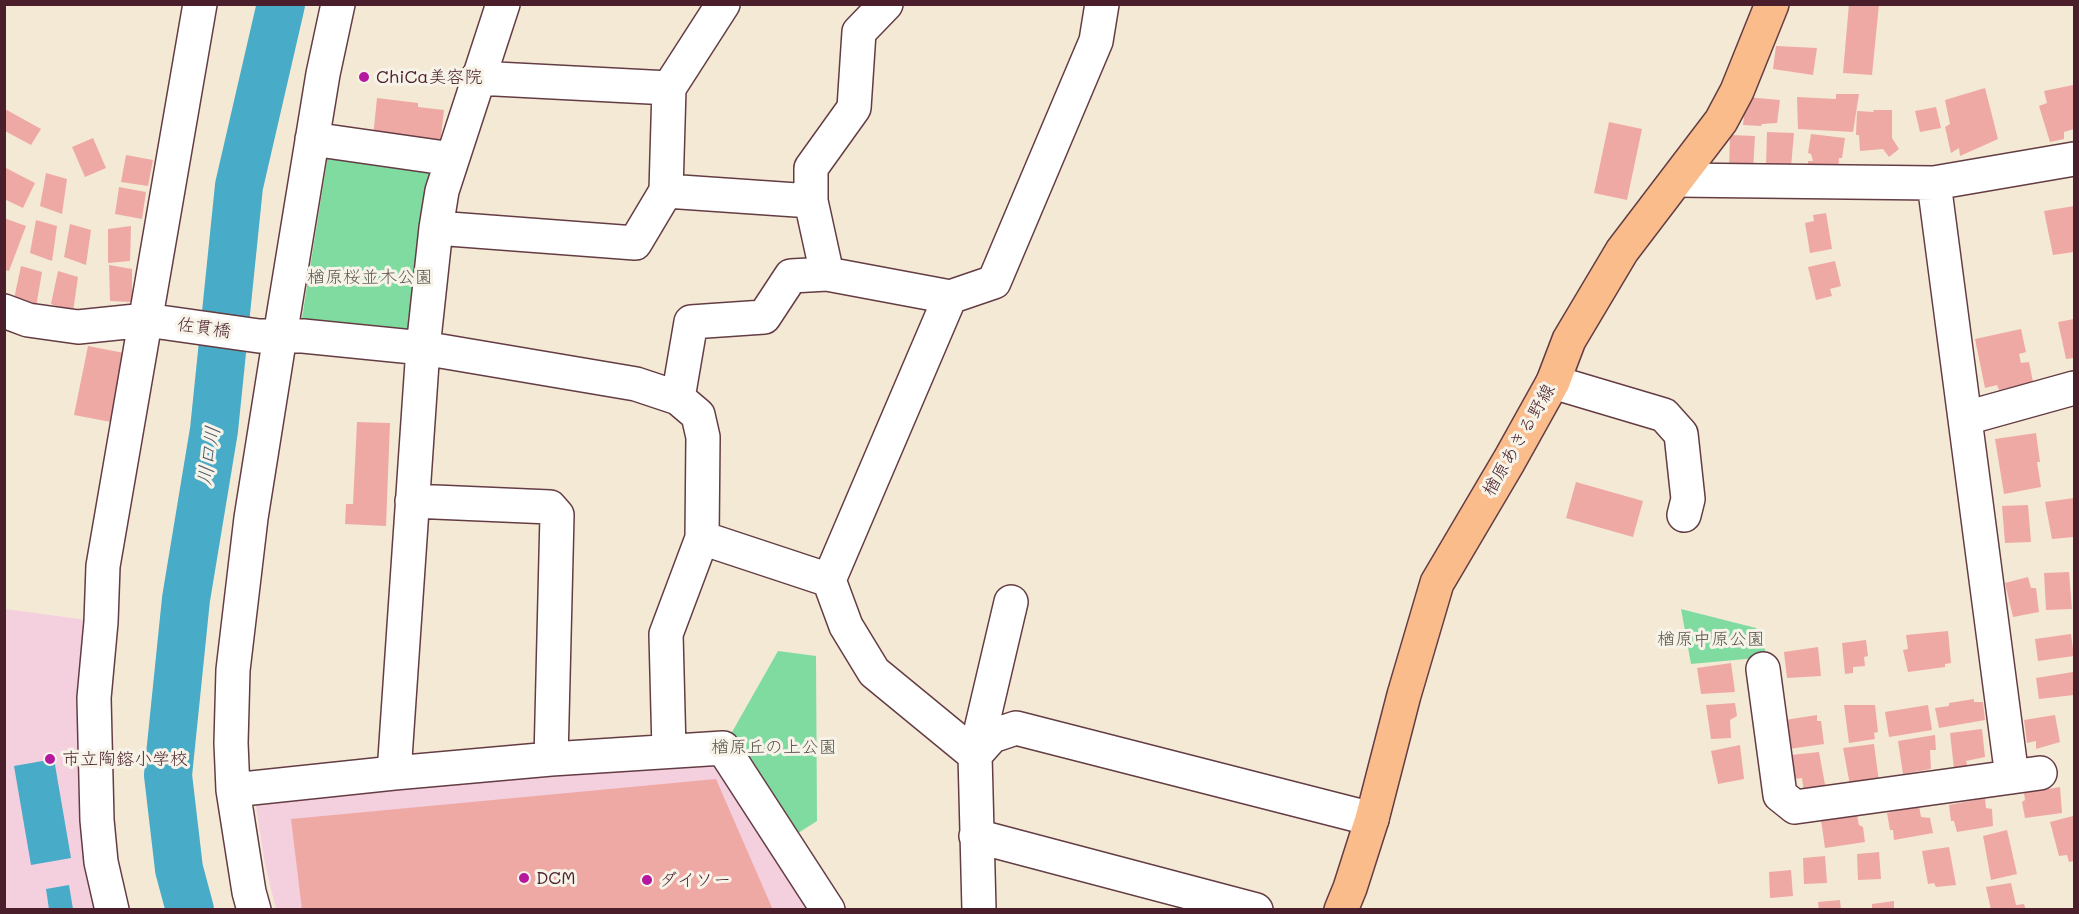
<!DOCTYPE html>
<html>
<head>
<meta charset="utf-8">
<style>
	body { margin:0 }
	#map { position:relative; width:2079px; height:914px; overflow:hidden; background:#f4e9d5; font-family:Mali,sans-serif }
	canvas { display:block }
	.frame { position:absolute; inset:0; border:6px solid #4a1f2b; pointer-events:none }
</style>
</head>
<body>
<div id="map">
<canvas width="2079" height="914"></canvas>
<div class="frame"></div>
</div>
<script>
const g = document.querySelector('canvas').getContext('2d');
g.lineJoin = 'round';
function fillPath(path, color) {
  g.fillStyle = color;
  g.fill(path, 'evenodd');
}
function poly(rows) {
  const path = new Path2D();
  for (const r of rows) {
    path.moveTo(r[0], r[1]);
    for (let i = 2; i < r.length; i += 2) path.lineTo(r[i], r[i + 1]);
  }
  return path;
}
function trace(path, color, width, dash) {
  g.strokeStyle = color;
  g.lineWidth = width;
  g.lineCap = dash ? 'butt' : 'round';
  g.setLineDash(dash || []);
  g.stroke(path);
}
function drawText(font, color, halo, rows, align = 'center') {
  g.font = font + ' Mali,"Klee One",sans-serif';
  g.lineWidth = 6;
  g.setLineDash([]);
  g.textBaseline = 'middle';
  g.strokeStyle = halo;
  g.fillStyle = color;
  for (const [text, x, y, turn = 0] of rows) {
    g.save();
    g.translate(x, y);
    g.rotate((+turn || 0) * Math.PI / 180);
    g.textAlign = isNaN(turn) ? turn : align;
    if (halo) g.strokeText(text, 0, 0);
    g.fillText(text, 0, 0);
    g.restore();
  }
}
fillPath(poly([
	[5,609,101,622,112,909,5,910],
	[723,748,817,909,276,909,265,864,253,788]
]), '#f4cfde');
fillPath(poly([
	[330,142,452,159,423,348,304,325,302,318],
	[1681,609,1756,628,1768,657,1691,664],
	[778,651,816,656,817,821,784,842,723,748]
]), '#80dba1');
fillPath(poly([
	[54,759,71,858,31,865,14,766],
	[69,885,73,909,49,909,46,889]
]), '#48abc7');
trace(poly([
	[190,910,179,869,168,775,186,599,214,430,239,186,281,4]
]), '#48abc7', 48);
fillPath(poly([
	[1849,4,1879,4,1872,75,1843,73],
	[1776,46,1817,48,1813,75,1773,69],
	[2073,85,2074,129,2064,132,2064,139,2050,142,2039,106,2047,103,2044,91],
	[1985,88,1998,139,1960,156,1959,148,1951,153,1945,127,1950,124,1945,100],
	[1836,94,1859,94,1853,132,1798,129,1797,97,1836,99],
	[1746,97,1780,100,1777,123,1762,124,1761,126,1743,125],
	[377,98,418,103,418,107,444,110,440,145,373,137],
	[1936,107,1941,128,1920,132,1915,111],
	[5,109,41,129,31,145,5,131],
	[1873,110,1892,110,1892,138,1899,149,1889,157,1883,149,1860,151,1859,135,1856,135,1857,111,1874,112],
	[1609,122,1642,129,1627,200,1594,193],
	[1767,132,1794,133,1791,167,1766,166],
	[1811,134,1845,138,1842,158,1839,158,1838,172,1808,168,1808,161,1813,161,1811,154,1808,153],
	[1730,135,1755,136,1753,171,1729,170],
	[93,138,106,168,85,177,72,147],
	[126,155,153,160,148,186,121,182],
	[4,167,35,183,23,208,4,199],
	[46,173,67,179,62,214,40,206],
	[119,187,146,192,142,219,115,214],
	[2074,206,2074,252,2053,255,2044,211],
	[1826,213,1832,249,1810,253,1805,223,1814,221,1813,215],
	[4,218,26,226,9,271,4,270],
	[36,220,57,226,52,261,30,253],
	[70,224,91,230,86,265,64,257],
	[131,226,130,261,108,263,108,229],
	[1835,261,1841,286,1830,289,1832,296,1816,300,1808,267],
	[109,265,132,269,132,302,110,301],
	[21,266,42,272,36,307,14,299],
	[58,271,78,277,73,312,51,304],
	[2074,319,2074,358,2066,359,2058,322],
	[2021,329,2026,352,2019,354,2021,363,2029,362,2033,382,1999,390,1997,385,1985,388,1975,339],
	[88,346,124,353,111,422,74,415],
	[357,422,390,423,386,526,345,524,346,504,353,504],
	[2036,433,2040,462,2037,462,2041,487,2004,494,1995,439],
	[1576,482,1643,501,1633,537,1566,518],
	[2074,498,2074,537,2052,539,2045,502],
	[2028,505,2031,542,2005,543,2002,506],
	[2069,572,2072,609,2046,610,2044,573],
	[2028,577,2031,588,2036,588,2039,612,2013,617,2005,583],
	[1948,631,1951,663,1945,664,1945,667,1908,672,1903,650,1908,649,1906,635],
	[2071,634,2074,656,2038,661,2035,639],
	[1866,640,1868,656,1864,657,1865,666,1853,667,1853,673,1845,674,1842,643],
	[1818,647,1821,676,1787,678,1784,652],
	[1731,663,1735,692,1701,694,1697,668],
	[2073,672,2074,695,2039,699,2036,678],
	[1974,699,1974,702,1983,702,1985,720,1939,728,1935,708,1949,706,1949,703],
	[1735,703,1737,716,1730,720,1731,738,1711,739,1706,705],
	[1844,705,1875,705,1878,732,1874,733,1875,739,1849,743],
	[1928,705,1932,730,1889,737,1885,712],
	[1817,715,1817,721,1821,721,1824,744,1789,749,1785,720],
	[2055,715,2060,742,2036,749,2036,741,2027,743,2024,720],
	[1982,729,1985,757,1966,761,1968,767,1954,769,1950,733],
	[1935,735,1936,750,1930,750,1931,769,1903,774,1898,741],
	[1874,744,1879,782,1850,785,1843,748],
	[1740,745,1744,779,1718,784,1711,751],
	[1819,752,1826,790,1804,792,1802,778,1794,779,1791,755],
	[716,779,773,910,302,910,291,819],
	[2060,787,2062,813,2025,818,2022,802,2025,800,2024,793],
	[1985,798,1986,808,1992,809,1993,826,1957,832,1954,821,1951,821,1949,805],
	[1919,806,1921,817,1930,818,1933,833,1894,840,1893,830,1890,830,1887,813],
	[1857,815,1859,825,1863,827,1865,842,1825,848,1821,820],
	[2073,816,2074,861,2069,862,2067,855,2059,856,2050,822],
	[2007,830,2017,874,1991,880,1983,836],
	[1949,847,1956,885,1936,887,1934,883,1928,884,1922,851],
	[1879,852,1881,879,1858,880,1857,854],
	[1825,856,1827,883,1804,884,1803,858],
	[1791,870,1793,896,1770,898,1769,872],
	[2011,883,2016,905,2024,904,2026,910,1991,910,1986,887],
	[1840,900,1841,910,1819,910,1818,902],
	[1894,901,1894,910,1872,910,1872,904]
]), '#efa9a4');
const minor = poly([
	[477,78,669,88],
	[312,139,452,159],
	[1677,180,1934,183,2074,159],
	[1934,183,2012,777],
	[666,191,811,201],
	[436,228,635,243,666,191,669,88,723,4],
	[827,274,811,201,811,168,854,108,859,32,886,4],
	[4,311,28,320,78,327,146,320,259,336,303,336,423,348,636,384,678,398,698,415,703,437,702,538,829,580,846,626,874,672,975,755,979,910],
	[1553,382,1664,415,1681,434,1688,499,1684,515],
	[678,398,691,322,764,317,791,276,827,274,950,297,994,282,1096,41,1102,4],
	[1966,418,2074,388],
	[412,501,550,507,557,515,551,759],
	[829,580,950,297],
	[1763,669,1780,795,1795,807,2040,773],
	[669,751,666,634,702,538],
	[975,755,992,736,1016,728,1372,819],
	[975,755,1011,602],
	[394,773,551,759,723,748,828,910],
	[233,790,394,773,423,348,436,228,442,191,503,4],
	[976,836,1256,910],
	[112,910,101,862,97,820,94,698,101,622,103,566,200,4],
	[254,910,249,892,233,790,231,743,233,670,251,518,280,336,323,74,338,4]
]);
const major = poly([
	[1341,910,1350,888,1372,819,1404,695,1437,583,1509,461,1553,382,1569,340,1622,251,1721,121,1737,91,1772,4]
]);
trace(minor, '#643d44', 36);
trace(major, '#643d44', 36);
trace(minor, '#fff', 33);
trace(major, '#fabc8b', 33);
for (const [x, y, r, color] of [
	[364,77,6,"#b5179e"],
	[50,759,6,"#b5179e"],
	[524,878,6,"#b5179e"],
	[647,880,6,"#b5179e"]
]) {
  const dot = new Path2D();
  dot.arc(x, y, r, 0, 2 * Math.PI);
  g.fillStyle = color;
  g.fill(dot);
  trace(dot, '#f7f3e8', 2);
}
drawText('18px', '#4a1f2b', '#f7f3e8', [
	["ChiCa美容院",376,77],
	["市立陶鎔小学校",62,759],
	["DCM",536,878],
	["ダイソー",659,880]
], 'left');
drawText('18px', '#5a574e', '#f7f3e8', [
	["楢原桜並木公園",370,277],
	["楢原中原公園",1711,639],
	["楢原丘の上公園",774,747]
]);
drawText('18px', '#4a1f2b', '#f7f3e8', [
	["佐貫橋",204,328,8],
	["楢原あきる野線",1519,440,-60]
]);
drawText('italic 20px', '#495769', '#f7f3e8', [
	["川口川",209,456,-81]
]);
</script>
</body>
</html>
